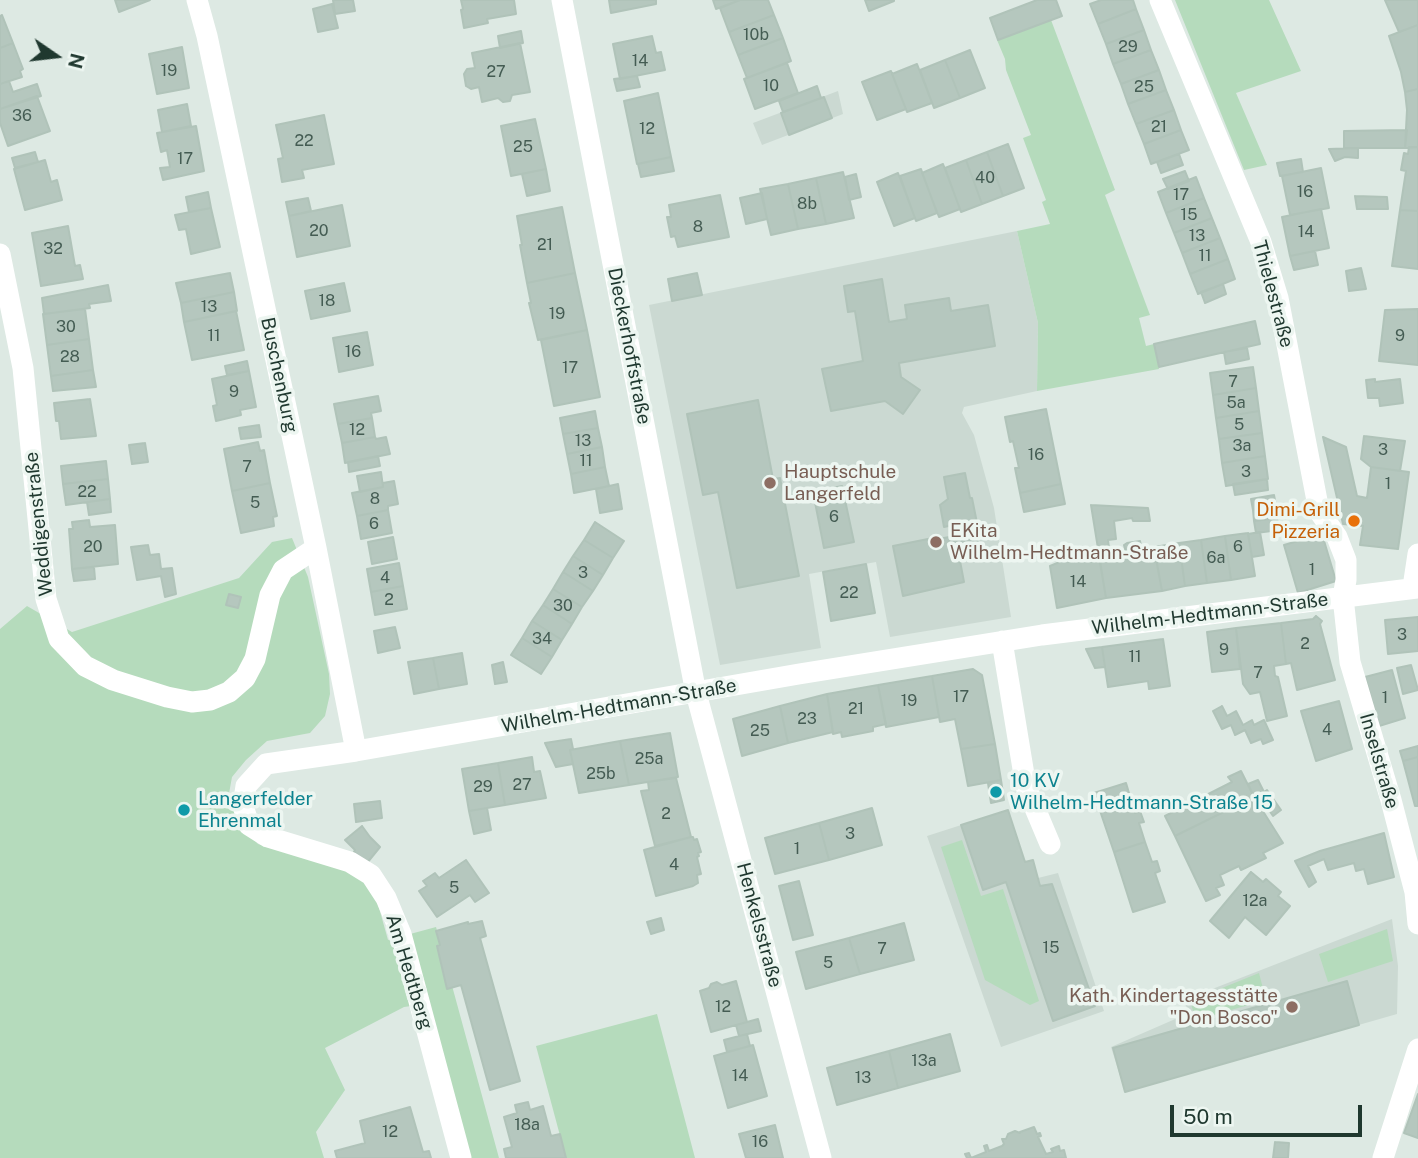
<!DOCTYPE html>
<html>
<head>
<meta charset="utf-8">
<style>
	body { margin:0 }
	#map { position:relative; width:1418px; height:1158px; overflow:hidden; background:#dde9e3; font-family:"Public Sans",sans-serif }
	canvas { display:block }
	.north { position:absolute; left:21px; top:21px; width:70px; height:70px; -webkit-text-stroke:5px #edf6f1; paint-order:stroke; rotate:104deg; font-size:19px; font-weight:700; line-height:28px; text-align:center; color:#1f382f }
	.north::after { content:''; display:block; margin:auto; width:24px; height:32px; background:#1f382f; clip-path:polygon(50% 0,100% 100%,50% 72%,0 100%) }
	.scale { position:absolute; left:1170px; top:1105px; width:192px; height:32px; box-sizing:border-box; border:4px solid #1f382f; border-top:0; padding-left:9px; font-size:21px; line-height:24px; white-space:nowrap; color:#1f382f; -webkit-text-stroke:5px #edf6f1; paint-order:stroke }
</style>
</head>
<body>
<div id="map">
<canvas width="1418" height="1158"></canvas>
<div class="north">N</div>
<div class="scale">50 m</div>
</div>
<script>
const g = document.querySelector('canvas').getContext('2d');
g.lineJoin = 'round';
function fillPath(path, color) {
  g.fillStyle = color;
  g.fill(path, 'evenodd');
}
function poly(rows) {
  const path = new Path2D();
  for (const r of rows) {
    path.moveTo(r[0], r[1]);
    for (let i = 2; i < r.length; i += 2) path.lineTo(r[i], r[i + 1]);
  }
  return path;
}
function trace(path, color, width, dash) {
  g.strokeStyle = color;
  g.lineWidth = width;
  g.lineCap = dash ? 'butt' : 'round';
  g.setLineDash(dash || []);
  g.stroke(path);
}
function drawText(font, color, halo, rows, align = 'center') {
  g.font = font + ' "Public Sans",sans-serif';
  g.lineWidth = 7;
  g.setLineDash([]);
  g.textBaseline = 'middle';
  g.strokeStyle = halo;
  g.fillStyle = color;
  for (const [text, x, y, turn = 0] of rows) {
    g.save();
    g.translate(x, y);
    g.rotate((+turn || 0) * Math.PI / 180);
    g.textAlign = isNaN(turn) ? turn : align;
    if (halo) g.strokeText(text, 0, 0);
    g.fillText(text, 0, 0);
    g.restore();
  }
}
fillPath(poly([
	[838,91,843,114,762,145,753,123],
	[1017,231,1038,323,1037,391,964,407,962,413,974,435,994,508,1011,617,890,637,876,562,809,574,821,648,720,665,649,305],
	[1008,810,1025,862,1033,860,1038,878,1058,873,1104,1011,1001,1047,927,836],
	[1392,919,1398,966,1397,1014,1125,1092,1111,1047,1189,1013,1184,1000]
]), '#cbd9d2');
fillPath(poly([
	[1175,0,1269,0,1301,71,1236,93,1267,165,1244,170],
	[1051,20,1115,190,1105,195,1150,315,1139,318,1146,346,1154,344,1159,369,1037,391,1038,323,1017,231,1050,224,1042,202,1046,200,1023,138,1031,135,1006,70,1005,59,997,40],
	[292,538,308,577,329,674,330,694,325,716,310,733,267,741,246,760,232,777,228,799,241,825,258,844,345,869,365,883,376,897,388,940,436,927,499,1158,468,1158,426,1004,404,1007,325,1048,345,1090,316,1132,324,1158,0,1158,0,629,27,606,72,632,239,578,272,542],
	[962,840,981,896,1003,889,1039,1001,1030,1005,985,980,941,847],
	[1387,929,1393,961,1328,982,1319,954],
	[1259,973,1266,1000,1196,1020,1190,1001],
	[657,1014,695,1158,566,1158,536,1046]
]), '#b5dbbc');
const building = poly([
	[115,0,150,0,119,12,115,0],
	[333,0,353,0,355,11,335,14,333,0],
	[461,0,514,0,516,14,487,19,488,23,464,28,461,10,463,9,461,0],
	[609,0,656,0,656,4,611,13,609,0],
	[713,0,740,0,716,9,713,0],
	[740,0,768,0,774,15,729,32,720,8,740,0],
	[865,0,894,0,894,1,869,11,865,0],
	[1037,0,1056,0,1062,16,998,40,990,18,1037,0],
	[1101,0,1133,0,1136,9,1098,24,1090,4,1101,0],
	[1385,0,1418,0,1418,25,1399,32,1385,0],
	[332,4,338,28,318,32,313,9,332,4],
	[1136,9,1144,30,1106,44,1098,24,1136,9],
	[2,15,13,43,0,48,0,16,2,15],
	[774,15,783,38,738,55,729,32,774,15],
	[1418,25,1418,89,1405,92,1401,72,1389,36,1418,25],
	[1144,30,1151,50,1113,64,1106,44,1144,30],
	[521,31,523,43,500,48,498,36,521,31],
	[652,36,656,53,661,52,665,70,620,79,613,44,652,36],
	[783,38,791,61,747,78,738,55,783,38],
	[13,43,23,69,20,71,22,77,0,84,0,48,13,43],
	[520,43,530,92,512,95,510,101,503,102,498,98,482,102,479,87,471,89,466,86,464,74,467,69,475,68,472,53,520,43],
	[182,47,189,88,157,94,149,54,182,47],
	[970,50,985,88,960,98,945,60,970,50],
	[1151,50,1159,70,1121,84,1113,64,1151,50],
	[945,60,960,98,934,108,920,70,945,60],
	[787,63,798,93,755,109,744,79,787,63],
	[917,64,932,103,907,112,892,74,917,64],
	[1159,70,1166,90,1128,104,1121,84,1159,70],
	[891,71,906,109,877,120,862,82,891,71],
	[637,76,640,87,617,91,614,79,637,76],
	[9,81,13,92,37,84,41,96,0,109,0,84,9,81],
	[817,86,821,98,783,112,779,101,817,86],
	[1418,89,1418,147,1405,148,1407,110,1405,92,1418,89],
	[1166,90,1174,110,1136,124,1128,104,1166,90],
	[658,93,671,157,637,164,624,101,658,93],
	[37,96,50,131,8,146,0,123,0,109,37,96],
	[824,97,832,118,789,135,781,113,824,97],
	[187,104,191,126,162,132,158,110,187,104],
	[1174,110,1181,130,1144,144,1136,124,1174,110],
	[324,115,334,164,302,170,304,178,282,182,278,159,283,158,276,125,324,115],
	[535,119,546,169,511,176,501,126,535,119],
	[196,126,204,171,163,180,160,168,170,167,167,150,161,152,157,133,196,126],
	[1181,130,1189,150,1151,164,1144,144,1181,130],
	[1407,130,1405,148,1344,148,1344,131,1407,130],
	[1008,144,1024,188,1003,196,987,152,1008,144],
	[1409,147,1418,147,1418,211,1400,210,1406,171,1401,170,1404,153,1408,154,1409,147],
	[1358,148,1358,158,1345,157,1335,161,1329,149,1358,148],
	[35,152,38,162,15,168,12,158,35,152],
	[987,152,1003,196,982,204,966,160,987,152],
	[1179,154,1183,165,1161,173,1157,162,1179,154],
	[671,157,674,171,641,177,638,164,671,157],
	[1301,159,1303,172,1280,176,1277,163,1301,159],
	[45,160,51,182,57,180,62,200,25,210,14,169,45,160],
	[966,160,982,204,961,212,945,168,966,160],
	[943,164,960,209,939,217,922,173,943,164],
	[1321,168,1329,208,1290,215,1282,176,1321,168],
	[546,169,550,191,527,196,522,174,546,169],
	[921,169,937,213,916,221,900,176,921,169],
	[1185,171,1189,181,1168,189,1163,179,1185,171],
	[843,172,854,218,826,224,816,178,843,172],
	[898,173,915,218,894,226,877,182,898,173],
	[856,174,861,197,849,200,845,177,856,174],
	[1196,177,1204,198,1166,213,1158,192,1196,177],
	[816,178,826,224,798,229,788,184,816,178],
	[788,184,798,229,771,235,760,189,788,184],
	[208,192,211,208,189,212,186,197,208,192],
	[762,193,767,219,746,224,740,198,762,193],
	[720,195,729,237,678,247,675,236,671,237,667,217,671,217,669,205,720,195],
	[1355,196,1387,197,1388,209,1357,209,1355,196],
	[308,198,311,211,289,216,286,202,308,198],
	[1204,198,1212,218,1174,233,1166,213,1204,198],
	[342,205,350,246,297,257,289,216,342,205],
	[562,207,575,273,527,283,520,245,522,245,517,216,562,207],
	[211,208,220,247,191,254,186,229,179,230,175,215,211,208],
	[1321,209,1329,248,1290,256,1282,217,1321,209],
	[1400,210,1418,211,1418,269,1392,266,1400,210],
	[1212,218,1220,238,1182,253,1174,233,1212,218],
	[68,226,75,266,80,265,83,279,41,286,32,233,68,226],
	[1220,238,1228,259,1190,274,1182,253,1220,238],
	[1315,251,1318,265,1294,270,1290,256,1315,251],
	[1228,259,1235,279,1198,294,1190,274,1228,259],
	[1361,268,1366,289,1349,291,1346,271,1361,268],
	[230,273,234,292,181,303,176,283,230,273],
	[575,273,587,330,538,340,529,303,531,303,527,283,575,273],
	[697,273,702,295,672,301,668,279,697,273],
	[882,279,889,322,907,319,905,305,949,298,951,311,988,305,995,346,899,363,901,377,920,390,903,414,885,401,831,411,822,369,863,361,855,311,848,312,844,286,882,279],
	[344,283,350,311,311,319,305,291,344,283],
	[1223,284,1226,294,1205,303,1201,292,1223,284],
	[108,285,111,301,89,304,90,308,44,314,42,298,108,285],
	[234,292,237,311,184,322,181,303,234,292],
	[85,309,89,339,47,345,43,314,85,309],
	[1418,309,1418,365,1379,361,1385,310,1418,309],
	[236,311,244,350,192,360,184,322,236,311],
	[1255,321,1260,344,1159,367,1154,344,1255,321],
	[587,330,600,397,554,406,541,340,587,330],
	[367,332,373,365,339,372,333,338,367,332],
	[89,339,93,370,51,376,47,345,89,339],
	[1247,348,1249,359,1226,364,1224,352,1247,348],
	[247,361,249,371,227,375,225,366,247,361],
	[1253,367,1256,388,1213,395,1210,373,1253,367],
	[93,370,96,387,53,391,51,376,93,370],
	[249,371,256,407,240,410,241,415,216,421,213,406,217,405,212,379,249,371],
	[1375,379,1375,382,1400,379,1403,403,1380,406,1379,398,1368,398,1366,380,1375,379],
	[1256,388,1259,411,1216,418,1213,395,1256,388],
	[378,396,381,411,371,413,372,418,338,424,334,404,378,396],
	[90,399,96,436,61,439,59,421,56,421,54,403,90,399],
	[758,400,773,479,780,478,799,576,737,588,718,492,703,495,687,414,758,400],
	[1046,409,1061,484,1020,493,1015,468,1019,468,1013,441,1010,442,1005,417,1046,409],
	[595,411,598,428,563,434,560,418,595,411],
	[1259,411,1262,433,1219,439,1216,418,1259,411],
	[372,418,375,437,342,443,338,424,372,418],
	[259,425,261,437,241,439,239,428,259,425],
	[598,428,602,447,567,454,563,434,598,428],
	[1262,433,1265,456,1222,463,1219,439,1262,433],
	[1364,436,1405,441,1400,471,1371,467,1361,459,1364,436],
	[375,437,376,439,386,437,390,454,345,463,342,443,375,437],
	[1323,437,1346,447,1357,496,1367,498,1371,467,1409,472,1398,549,1360,545,1363,526,1343,524,1323,437],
	[258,442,260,451,264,450,270,483,232,491,224,449,258,442],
	[145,443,148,462,132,464,129,445,145,443],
	[602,447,605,467,571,474,567,454,602,447],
	[378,456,380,466,349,472,348,462,378,456],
	[1265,456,1268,479,1226,486,1222,463,1265,456],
	[106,461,108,479,63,484,61,466,106,461],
	[605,467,609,486,574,493,571,474,605,467],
	[381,472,383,487,360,492,357,476,381,472],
	[965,473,970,498,972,498,978,528,975,528,980,557,960,561,964,582,903,596,893,546,933,538,933,540,955,536,953,525,944,527,940,505,948,499,944,477,965,473],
	[108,479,110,499,66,505,63,484,108,479],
	[1267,479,1268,490,1235,495,1233,484,1267,479],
	[394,481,398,504,388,506,388,510,357,516,352,493,383,487,383,483,394,481],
	[270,483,277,516,273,517,274,526,241,533,232,491,270,483],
	[618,484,622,509,600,513,596,489,618,484],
	[1061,484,1065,504,1024,512,1020,493,1061,484],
	[842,486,854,542,824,548,813,492,842,486],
	[1274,495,1276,506,1253,510,1251,499,1274,495],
	[110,499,111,512,89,515,87,502,110,499],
	[1091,505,1148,508,1150,521,1133,521,1132,518,1114,521,1116,539,1108,540,1110,556,1126,553,1124,545,1127,543,1140,541,1142,550,1154,548,1162,591,1106,598,1091,505],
	[1276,506,1277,518,1254,521,1253,510,1276,506],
	[388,510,392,533,361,539,357,516,388,510],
	[1277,518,1279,530,1256,533,1254,521,1277,518],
	[89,520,90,527,115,525,118,564,72,569,69,529,73,529,72,522,89,520],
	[595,522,624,541,613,558,584,540,595,522],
	[1260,532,1264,555,1252,557,1248,534,1260,532],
	[1248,533,1255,576,1231,580,1225,536,1248,533],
	[1322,534,1336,581,1298,593,1284,545,1322,534],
	[1225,536,1231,580,1207,583,1201,540,1225,536],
	[393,537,397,559,372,564,368,542,393,537],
	[584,540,613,558,603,575,573,556,584,540],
	[1201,540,1207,583,1185,586,1179,543,1201,540],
	[1179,543,1185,586,1162,591,1154,547,1179,543],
	[148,545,150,555,159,554,161,569,172,568,176,594,165,597,161,576,137,580,131,547,148,545],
	[573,556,603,575,593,591,563,572,573,556],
	[1099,557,1106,598,1057,608,1050,566,1067,559,1069,562,1099,557],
	[399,563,403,586,371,592,367,569,399,563],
	[866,564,875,613,831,621,823,572,866,564],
	[94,567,95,579,74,581,72,569,94,567],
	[563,572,593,591,582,607,553,589,563,572],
	[403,586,407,609,375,615,371,592,403,586],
	[553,589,582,607,572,624,543,605,553,589],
	[229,594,241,597,238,608,226,605,229,594],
	[543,605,572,624,562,640,532,621,543,605],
	[1316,616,1322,621,1320,624,1335,680,1297,690,1291,663,1286,664,1281,623,1313,619,1316,616],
	[1418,617,1418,651,1388,654,1385,620,1418,617],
	[532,621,562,640,552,657,522,638,532,621],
	[1281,623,1286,664,1274,666,1275,676,1278,677,1287,716,1267,721,1260,692,1250,694,1243,684,1236,628,1281,623],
	[395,627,400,648,378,653,374,631,395,627],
	[1236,628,1240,669,1212,672,1207,632,1236,628],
	[522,638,552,657,541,674,511,655,522,638],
	[1163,639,1170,686,1149,689,1148,681,1108,687,1102,647,1163,639],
	[1102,647,1105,667,1095,668,1086,649,1102,647],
	[462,653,467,684,439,689,433,658,462,653],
	[433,658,439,689,414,694,408,662,433,658],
	[503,662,507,682,495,684,492,665,503,662],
	[1411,665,1418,690,1403,694,1397,668,1411,665],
	[973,669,982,675,995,744,961,749,955,719,940,722,932,676,973,669],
	[1392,670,1405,718,1379,726,1365,677,1392,670],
	[932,676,939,717,886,727,878,685,932,676],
	[878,685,886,724,873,727,873,731,842,737,841,732,833,734,827,694,878,685],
	[827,694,833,732,788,743,780,706,827,694],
	[1339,701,1352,749,1316,761,1301,711,1339,701],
	[780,706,788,743,742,756,733,719,780,706],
	[1222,706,1227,716,1236,711,1243,725,1252,720,1254,725,1264,720,1273,740,1263,744,1261,739,1251,743,1245,730,1235,735,1231,725,1222,729,1213,711,1222,706],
	[670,733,678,777,629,785,620,741,670,733],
	[571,739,573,749,570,750,573,764,556,767,545,743,571,739],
	[620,741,629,785,579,793,570,750,620,741],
	[995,744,1001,780,968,786,961,749,995,744],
	[1418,746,1418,757,1403,761,1400,751,1418,746],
	[532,757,534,772,540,771,546,798,505,805,498,763,532,757],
	[1418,757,1418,806,1415,806,1403,761,1418,757],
	[498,763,505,805,469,811,462,769,498,763],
	[1241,771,1254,797,1175,836,1165,816,1232,782,1228,777,1241,771],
	[676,778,691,837,655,846,641,791,649,790,648,782,676,778],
	[1001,780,1004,800,991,803,988,783,1001,780],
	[1258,780,1264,792,1267,790,1281,810,1273,816,1260,797,1255,799,1248,784,1258,780],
	[1126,783,1135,813,1140,811,1144,822,1139,823,1145,842,1114,852,1094,793,1126,783],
	[1254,797,1283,843,1263,853,1266,858,1241,870,1239,866,1220,875,1224,885,1216,888,1220,895,1206,901,1175,836,1254,797],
	[380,801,382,818,356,822,354,804,380,801],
	[487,808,491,830,474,834,469,811,487,808],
	[872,808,882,845,829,860,819,823,872,808],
	[1008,810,1025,862,1033,860,1040,886,1052,884,1095,1006,1053,1021,1006,882,983,890,961,825,1008,810],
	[819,823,829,860,775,874,765,838,819,823],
	[362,826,370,837,380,847,367,863,354,852,355,850,345,840,362,826],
	[1384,833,1394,877,1368,884,1364,869,1356,871,1354,863,1328,870,1324,859,1308,866,1316,882,1309,887,1295,861,1320,851,1384,833],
	[691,837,693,837,694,840,697,839,701,852,698,853,699,856,697,857,701,874,697,875,698,883,693,886,656,896,644,850,691,837],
	[1145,842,1152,862,1157,861,1160,871,1155,873,1165,902,1133,912,1114,852,1145,842],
	[466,860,489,893,475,902,470,895,437,917,419,891,427,886,423,881,435,873,439,878,466,860],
	[1251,872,1263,882,1266,879,1281,892,1278,896,1290,906,1266,935,1245,917,1229,938,1210,921,1251,872],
	[799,881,813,935,793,940,779,886,799,881],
	[661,918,664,930,651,934,647,922,661,918],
	[482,921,486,936,480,938,520,1081,490,1090,461,985,447,989,437,946,440,945,436,931,468,922,468,924,482,921],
	[904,923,914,960,860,974,849,938,904,923],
	[849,938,860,974,806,989,796,952,849,938],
	[736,981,747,1022,711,1032,700,991,709,988,711,984,717,982,722,985,736,981],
	[1347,981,1359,1025,1125,1092,1113,1048,1347,981],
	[758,1019,761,1031,739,1036,736,1025,758,1019],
	[747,1034,750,1046,727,1052,724,1040,747,1034],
	[950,1034,960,1071,898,1088,889,1051,950,1034],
	[753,1045,767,1096,728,1108,714,1056,753,1045],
	[889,1051,898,1088,837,1105,827,1068,889,1051],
	[1418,1094,1418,1138,1404,1133,1418,1094],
	[528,1102,530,1110,543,1106,551,1136,560,1134,566,1158,506,1158,504,1149,512,1147,504,1117,517,1113,515,1105,528,1102],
	[410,1107,423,1152,429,1151,431,1158,337,1158,335,1151,365,1143,360,1121,410,1107],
	[775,1125,783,1158,746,1158,739,1134,775,1125],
	[1034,1127,1037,1134,1040,1133,1041,1136,1038,1137,1046,1154,1053,1152,1051,1149,1059,1146,1060,1151,1064,1150,1066,1158,967,1158,965,1154,969,1153,971,1158,986,1152,984,1146,987,1145,989,1151,1002,1146,1004,1144,1002,1139,1006,1139,1008,1134,1015,1131,1020,1133,1020,1132,1034,1127],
	[1275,1142,1289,1143,1288,1158,1273,1158,1275,1142]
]);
fillPath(building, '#b5c7be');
trace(building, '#b0c3b9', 2);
trace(poly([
	[197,0,207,36,316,548,356,751],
	[562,0,696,693,821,1158],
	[1160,0,1261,242,1278,298,1319,511,1337,537,1346,560,1346,580,1343,597,1350,662,1391,800,1415,892,1418,924],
	[0,254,23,368,46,599,59,639,85,666,113,680,167,697,192,702,210,700,229,692,245,678,255,659,270,595,283,570,316,548],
	[1413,587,1418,554],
	[1002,641,1026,787,1050,844],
	[461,1158,401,934,386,898,371,875,350,862,268,837,249,825,243,806,246,786,266,764,356,751,799,674,1042,635,1418,588],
	[1383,1158,1418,1049]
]), '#fff', 21);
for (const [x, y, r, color] of [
	[770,483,7,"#8d6e63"],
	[1354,521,7,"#e8710a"],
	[936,542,7,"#8d6e63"],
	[996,792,7,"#0f9aa8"],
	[184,810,7,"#0f9aa8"],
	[1292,1007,7,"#8d6e63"]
]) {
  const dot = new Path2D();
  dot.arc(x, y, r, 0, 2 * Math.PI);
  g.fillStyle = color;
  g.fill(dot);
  trace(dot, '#edf6f1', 2.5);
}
drawText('16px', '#445c53', null, [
	["10b",756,35],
	["29",1128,47],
	["14",640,61],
	["19",169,71],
	["27",496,72],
	["10",771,86],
	["25",1144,87],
	["36",22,116],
	["21",1159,127],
	["12",647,129],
	["22",304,141],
	["25",523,147],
	["17",185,159],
	["40",985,178],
	["16",1305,192],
	["17",1181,195],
	["8b",807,204],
	["15",1189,215],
	["8",698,227],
	["20",319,231],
	["14",1306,232],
	["13",1197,236],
	["21",545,245],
	["32",53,249],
	["11",1205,256],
	["18",327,301],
	["13",209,307],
	["19",557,314],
	["30",66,327],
	["11",214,336],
	["9",1400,336],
	["16",353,352],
	["28",70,357],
	["17",570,368],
	["7",1233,382],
	["9",234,392],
	["5a",1236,403],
	["5",1239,425],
	["12",357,430],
	["13",583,441],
	["3a",1242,446],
	["3",1383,450],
	["16",1036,455],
	["11",586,461],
	["7",247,467],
	["3",1246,472],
	["1",1388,484],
	["22",87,492],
	["8",375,499],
	["5",255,503],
	["6",834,517],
	["6",374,524],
	["20",93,547],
	["6",1238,547],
	["6a",1216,558],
	["1",1312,570],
	["3",583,573],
	["4",385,578],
	["14",1078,582],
	["22",849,593],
	["2",389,600],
	["30",563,606],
	["3",1402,635],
	["34",542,639],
	["2",1305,644],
	["9",1224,650],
	["11",1135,657],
	["7",1258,673],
	["17",961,697],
	["1",1385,698],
	["19",909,701],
	["21",856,709],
	["23",807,719],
	["4",1327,730],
	["25",760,731],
	["25a",649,759],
	["25b",601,774],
	["27",522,785],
	["29",483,787],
	["2",666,814],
	["3",850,834],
	["1",797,849],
	["4",674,865],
	["5",454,888],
	["12a",1255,901],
	["15",1051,948],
	["7",882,949],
	["5",828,963],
	["12",723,1007],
	["13a",924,1061],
	["14",740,1076],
	["13",863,1078],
	["18a",527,1125],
	["12",390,1132],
	["16",760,1142]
]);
drawText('19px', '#1f382f', '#edf6f1', [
	["Thielestraße",1273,294,75],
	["Dieckerhoffstraße",629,346,79],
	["Buschenburg",279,375,78],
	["Weddigenstraße",39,524,-96],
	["Wilhelm-Hedtmann-Straße",1210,614,-7],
	["Wilhelm-Hedtmann-Straße",619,706,-10],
	["Inselstraße",1379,761,74],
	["Henkelsstraße",759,925,75],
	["Am Hedtberg",409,972,73]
]);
drawText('19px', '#785e54', '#edf6f1', [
	["Hauptschule",784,472],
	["Langerfeld",784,494],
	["EKita",950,531],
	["Wilhelm-Hedtmann-Straße",950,553],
	["Kath. Kindertagesstätte",1278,996,"right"],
	["\"Don Bosco\"",1278,1018,"right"]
], 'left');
drawText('19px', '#c56008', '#edf6f1', [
	["Dimi-Grill",1340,510],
	["Pizzeria",1340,532]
], 'right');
drawText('19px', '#0d838f', '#edf6f1', [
	["10 KV",1010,781],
	["Wilhelm-Hedtmann-Straße 15",1010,803],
	["Langerfelder",198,799],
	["Ehrenmal",198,821]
], 'left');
</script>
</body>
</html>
